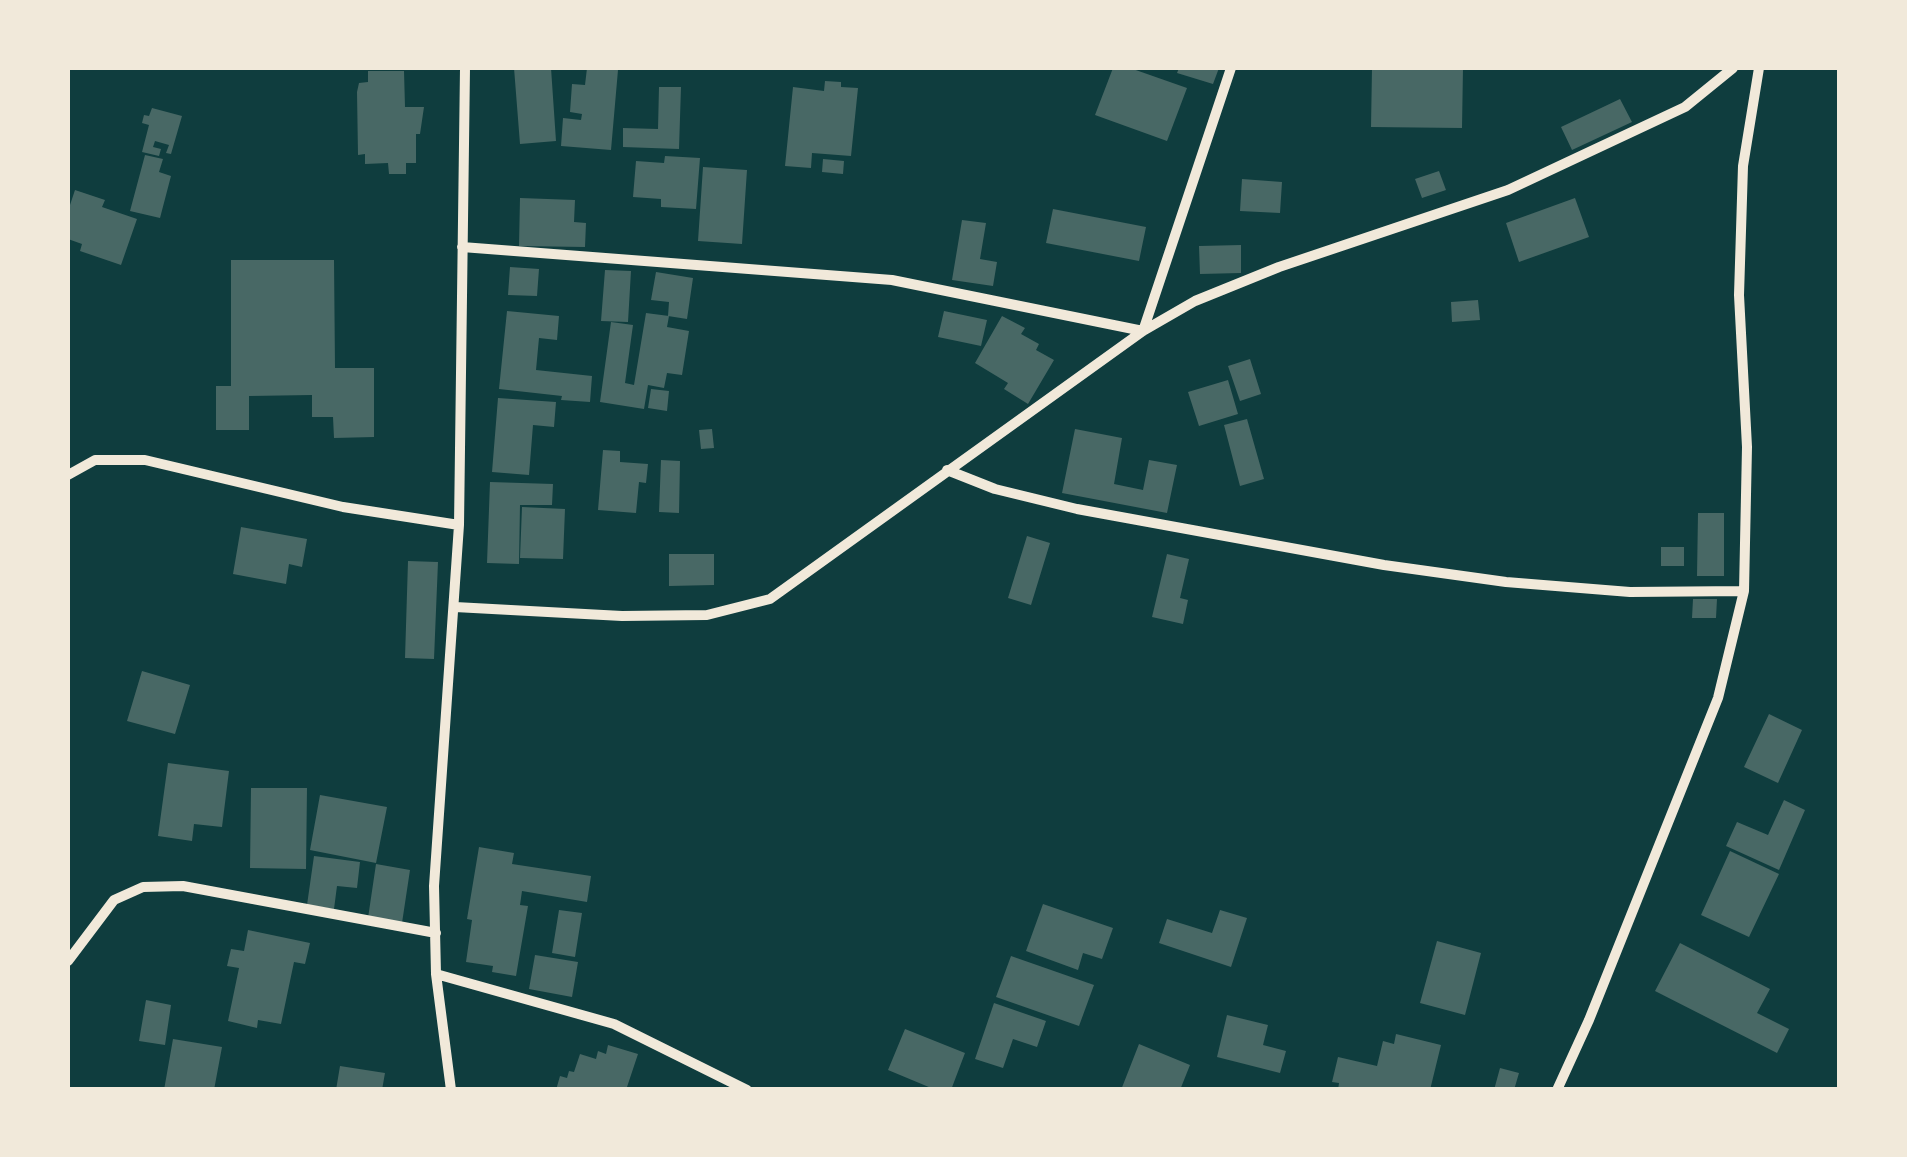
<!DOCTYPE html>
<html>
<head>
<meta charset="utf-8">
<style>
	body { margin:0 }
	#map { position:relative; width:1907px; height:1157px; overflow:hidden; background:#0f3d3e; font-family:Mulish,sans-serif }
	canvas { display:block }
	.frame { position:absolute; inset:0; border:70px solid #f1e9da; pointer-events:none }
</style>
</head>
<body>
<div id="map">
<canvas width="1907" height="1157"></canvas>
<div class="frame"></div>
</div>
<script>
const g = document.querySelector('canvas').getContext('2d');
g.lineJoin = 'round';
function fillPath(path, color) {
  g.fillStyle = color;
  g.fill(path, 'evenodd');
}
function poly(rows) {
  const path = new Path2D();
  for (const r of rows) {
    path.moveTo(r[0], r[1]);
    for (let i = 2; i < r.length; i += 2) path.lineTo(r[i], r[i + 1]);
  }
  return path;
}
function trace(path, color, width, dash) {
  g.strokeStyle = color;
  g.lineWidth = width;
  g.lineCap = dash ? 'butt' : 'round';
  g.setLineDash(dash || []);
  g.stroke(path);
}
fillPath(poly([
	[514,68,551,68,556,141,520,144],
	[587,68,618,70,611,150,561,146,563,118,581,120,582,114,570,112,572,84,585,85],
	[1113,68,1130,68,1187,88,1167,141,1095,115],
	[1179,68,1219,68,1213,84,1177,73],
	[1372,68,1463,68,1462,128,1371,127],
	[368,71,404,71,405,107,424,107,420,134,416,134,416,163,406,163,406,174,389,174,388,163,365,164,365,154,358,155,357,92,359,83,368,82],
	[825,81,841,82,841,87,858,88,851,156,812,153,811,168,785,166,793,87,824,91],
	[659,87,681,87,679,149,623,147,623,128,658,129],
	[1620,99,1632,122,1572,150,1561,127],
	[152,108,182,116,171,154,166,153,169,145,155,141,153,147,161,149,159,156,142,152,149,125,142,123,144,115,149,116],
	[145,155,163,159,159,172,171,176,160,218,130,211],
	[665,156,700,158,696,209,661,207,661,199,633,197,636,161,664,163],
	[823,159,844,161,843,174,822,172],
	[703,167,747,170,742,244,698,241],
	[1439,171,1446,190,1422,198,1415,179],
	[1242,179,1282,182,1280,213,1240,211],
	[75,190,105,200,102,207,137,219,121,265,80,251,82,244,68,239,68,211],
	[520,198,575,200,574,222,586,223,585,247,519,246],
	[1575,198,1589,237,1519,262,1506,223],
	[1053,209,1146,227,1139,261,1046,243],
	[962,220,986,223,980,259,997,262,993,286,952,280],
	[1241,245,1241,273,1200,274,1199,246],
	[231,260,334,260,335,368,374,368,374,437,334,438,333,417,312,417,312,395,249,396,249,430,216,430,216,386,231,386],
	[510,267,539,269,537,296,508,295],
	[605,270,631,271,628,322,601,321],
	[656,272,693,278,687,319,668,316,669,302,651,300],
	[1478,300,1480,320,1452,322,1451,302],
	[507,311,559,316,557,340,539,338,536,370,592,376,590,402,561,400,562,396,499,389],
	[944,311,987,320,981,346,938,337],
	[646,313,669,316,667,327,689,331,682,375,667,373,664,388,648,385,644,409,600,402,611,322,633,325,625,383,634,385],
	[1002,316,1025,328,1021,334,1039,344,1036,350,1054,360,1028,404,1004,389,1008,383,975,363],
	[1250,359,1261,394,1240,401,1228,366],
	[1228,380,1238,414,1199,426,1188,392],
	[651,389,669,391,667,411,648,408],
	[498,398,556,402,554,427,533,425,529,475,492,472],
	[1247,419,1264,479,1240,486,1224,425],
	[712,429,714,448,701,449,699,430],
	[1075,429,1122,438,1114,484,1143,490,1149,460,1177,465,1167,513,1062,493],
	[603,450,620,451,620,462,648,464,646,483,639,482,636,513,598,510],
	[661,460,680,461,679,513,659,512],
	[490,482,553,484,552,505,520,505,519,564,487,563],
	[522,507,565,509,563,559,520,558],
	[1698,513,1724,513,1724,576,1697,576],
	[241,527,307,539,302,567,289,564,286,584,233,574],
	[1027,536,1050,543,1031,605,1008,598],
	[1661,547,1684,547,1684,566,1661,566],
	[669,554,714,554,714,585,669,586],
	[1167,554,1189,559,1180,598,1188,600,1183,624,1152,617],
	[408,561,438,562,434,659,405,658],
	[1693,599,1717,599,1716,618,1692,618],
	[142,671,190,685,175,734,127,721],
	[1769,714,1802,730,1778,783,1744,767],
	[168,763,229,771,222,827,194,824,192,841,158,836],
	[251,788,307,788,306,869,250,868],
	[320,795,387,807,376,863,310,850],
	[1784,800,1805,810,1779,870,1726,846,1737,822,1768,835],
	[479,847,514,853,512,864,591,876,587,902,522,891,520,905,528,906,516,976,492,972,493,966,466,962,472,920,467,919],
	[1730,851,1779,874,1749,937,1701,915],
	[314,856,360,862,357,888,337,886,334,909,307,905],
	[376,864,410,870,402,923,368,918],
	[1043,904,1113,928,1102,959,1083,953,1078,970,1026,951],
	[559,910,582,913,575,957,552,953],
	[1220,910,1247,918,1231,967,1159,943,1167,919,1212,933],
	[248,930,310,943,305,964,294,962,281,1024,258,1020,257,1028,228,1021,239,968,227,966,231,949,244,951],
	[1437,941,1481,953,1465,1015,1420,1003],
	[1680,943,1770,989,1757,1013,1789,1029,1777,1053,1655,991],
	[535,955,578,962,572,997,529,989],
	[1011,956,1094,985,1079,1026,996,997],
	[146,1000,171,1005,165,1045,139,1041],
	[994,1003,1046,1021,1037,1047,1013,1039,1003,1068,975,1059],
	[1227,1015,1268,1025,1263,1045,1286,1051,1280,1073,1217,1057],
	[905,1029,965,1053,951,1090,936,1090,888,1070],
	[1396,1034,1441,1045,1430,1090,1338,1090,1339,1083,1332,1082,1338,1057,1377,1066,1383,1041,1394,1044],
	[173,1039,222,1047,214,1090,164,1090],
	[1139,1044,1190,1065,1180,1090,1121,1090],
	[608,1045,638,1054,626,1090,556,1090,560,1076,567,1078,569,1071,574,1072,580,1054,596,1059,598,1051,606,1054],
	[340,1066,385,1073,382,1090,336,1090],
	[1500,1068,1519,1073,1514,1090,1494,1090]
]), '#486865');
trace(poly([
	[462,247,892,280,1143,331,1231,68],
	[947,470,995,489,1077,509,1384,565,1506,582,1630,592,1744,591],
	[68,475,95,460,145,460,343,507,459,525],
	[455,607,622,616,707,615,770,599,1143,331,1195,301,1279,267,1508,190,1685,107,1733,68],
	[68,961,114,900,143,887,183,886,436,933],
	[436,974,614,1024,747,1090],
	[451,1090,436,974,434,886,459,525,465,68],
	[1557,1090,1589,1020,1718,698,1744,591,1747,447,1739,295,1743,166,1759,68]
]), '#f1e9da', 10);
</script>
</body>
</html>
